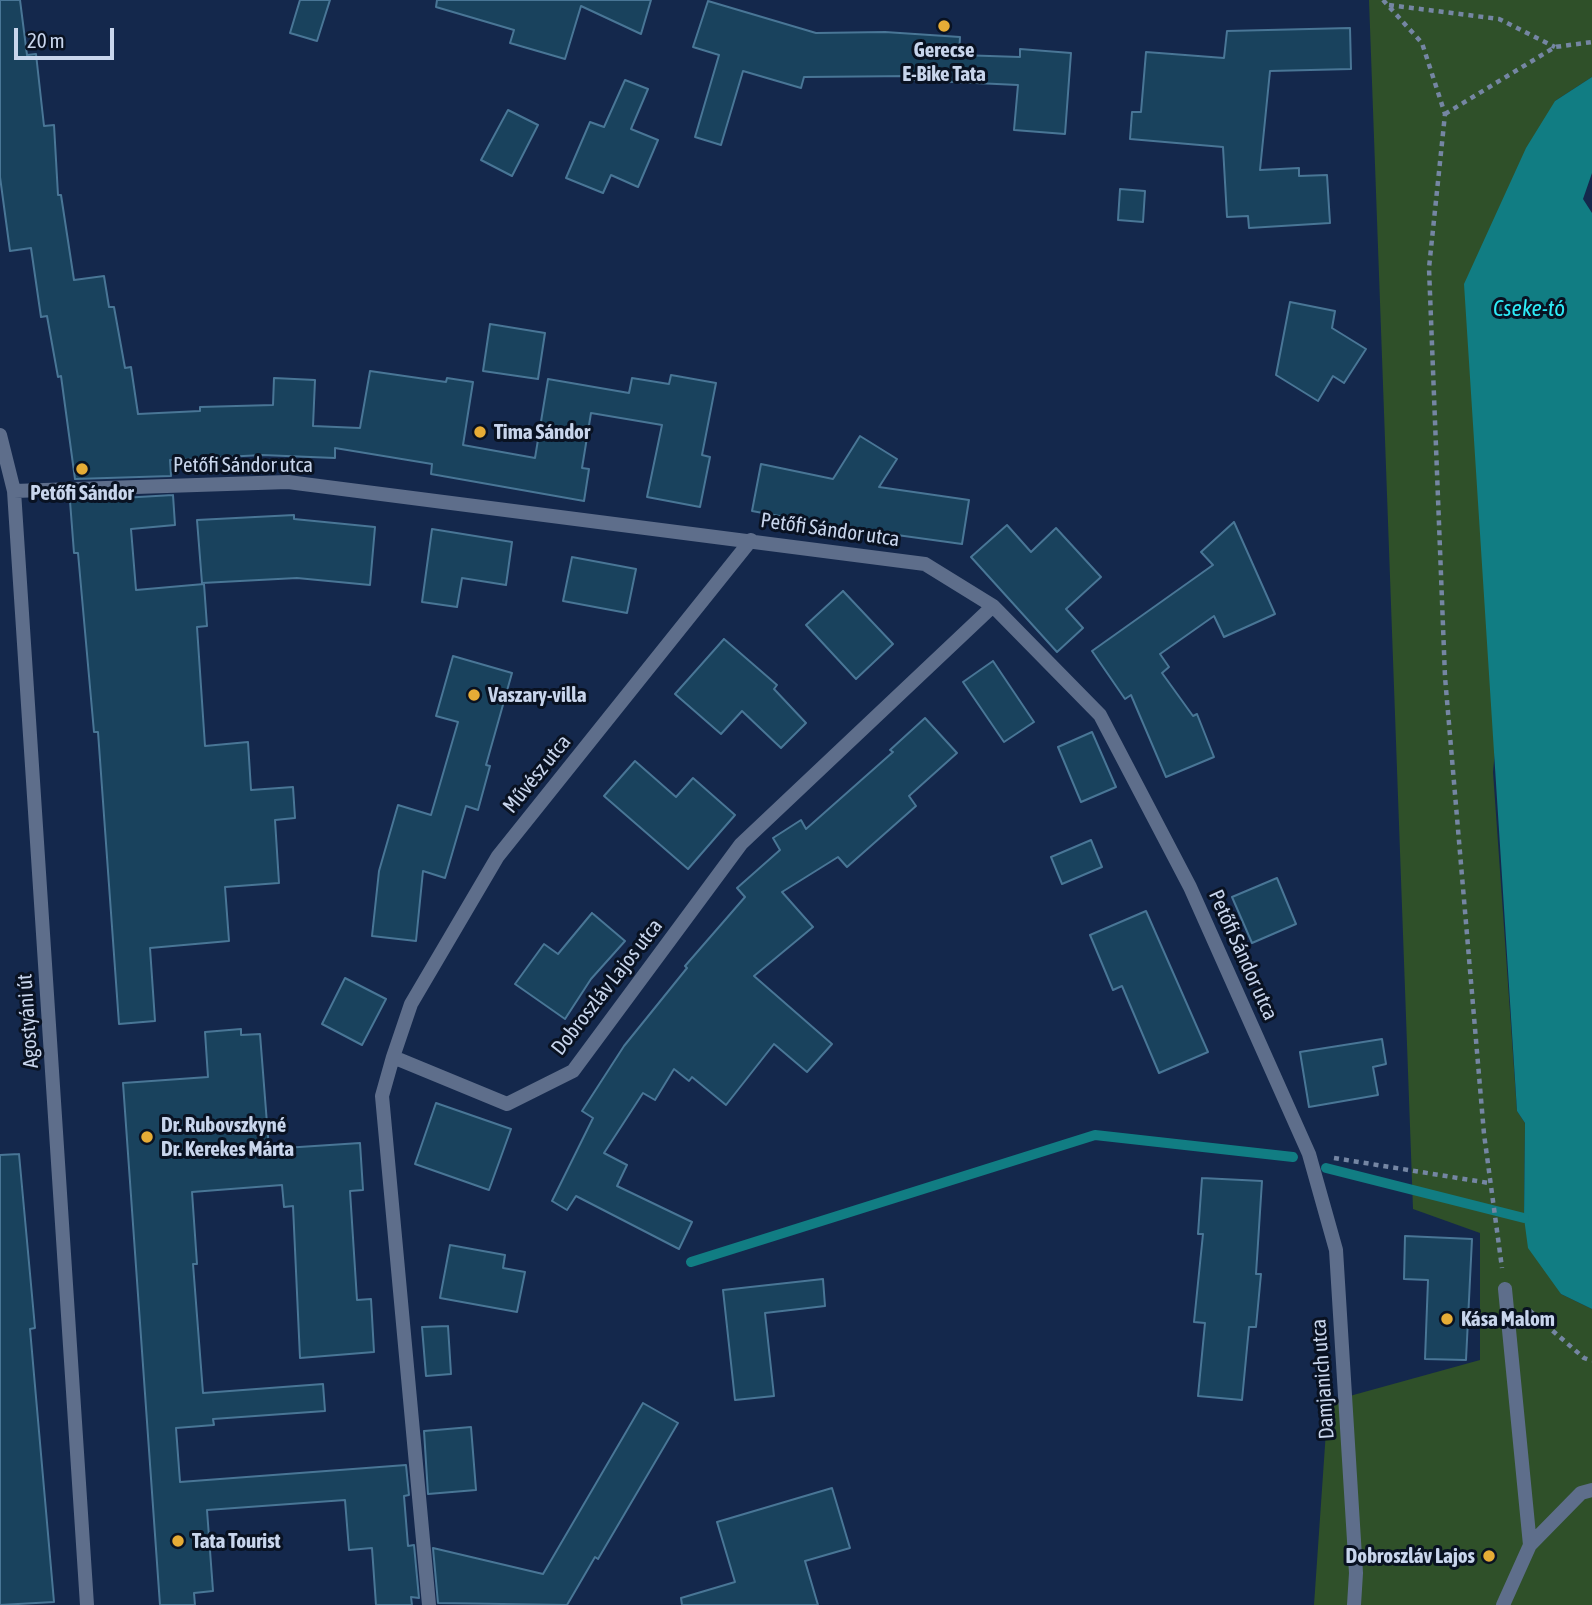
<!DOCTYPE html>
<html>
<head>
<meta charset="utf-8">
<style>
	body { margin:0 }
	#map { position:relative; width:1592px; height:1605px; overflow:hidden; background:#14284c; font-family:"Asap Condensed",sans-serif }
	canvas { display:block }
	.scale { position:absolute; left:14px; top:28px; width:100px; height:32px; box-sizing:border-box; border:4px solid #c8d5ec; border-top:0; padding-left:9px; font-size:21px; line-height:24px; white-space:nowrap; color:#c8d5ec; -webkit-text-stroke:5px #091222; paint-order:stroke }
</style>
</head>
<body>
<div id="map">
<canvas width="1592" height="1605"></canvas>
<div class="scale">20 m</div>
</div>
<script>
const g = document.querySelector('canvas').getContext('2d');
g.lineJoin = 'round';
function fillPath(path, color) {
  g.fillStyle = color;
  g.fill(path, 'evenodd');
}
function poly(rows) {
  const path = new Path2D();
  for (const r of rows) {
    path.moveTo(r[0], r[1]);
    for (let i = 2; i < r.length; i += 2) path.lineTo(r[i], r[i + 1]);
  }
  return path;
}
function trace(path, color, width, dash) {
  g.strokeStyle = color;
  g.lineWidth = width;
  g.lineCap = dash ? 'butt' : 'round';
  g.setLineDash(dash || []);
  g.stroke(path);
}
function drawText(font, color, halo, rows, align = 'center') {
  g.font = font + ' "Asap Condensed",sans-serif';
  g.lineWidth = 6;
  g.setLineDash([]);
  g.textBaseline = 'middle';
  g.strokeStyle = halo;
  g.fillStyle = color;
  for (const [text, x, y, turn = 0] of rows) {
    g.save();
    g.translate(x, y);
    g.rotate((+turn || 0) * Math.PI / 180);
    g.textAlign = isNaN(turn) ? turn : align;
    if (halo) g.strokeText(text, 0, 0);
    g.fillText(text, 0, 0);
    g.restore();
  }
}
fillPath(poly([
	[1369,0,1592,0,1592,77,1555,101,1493,772,1517,1111,1525,1123,1524,1218,1561,1294,1592,1309,1592,1605,1314,1605,1328,1402,1480,1360,1480,1233,1413,1209]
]), '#2f5029');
fillPath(poly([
	[1592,77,1592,173,1583,199,1592,213,1592,1309,1561,1294,1528,1248,1524,1218,1525,1123,1517,1111,1464,284,1526,148,1555,101]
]), '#117d83');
trace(poly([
	[1326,1168,1524,1218],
	[691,1262,1095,1135,1293,1157]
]), '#117d83', 10);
const building = poly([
	[0,0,20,0,27,55,36,54,44,126,54,125,58,195,61,195,74,280,104,276,109,307,114,307,125,368,131,367,138,414,200,411,200,407,273,405,274,378,315,380,313,426,360,428,370,371,446,382,447,378,473,382,463,445,535,458,548,379,629,393,632,378,669,384,671,375,716,383,702,455,710,457,700,507,647,497,662,425,591,413,582,468,589,469,584,501,431,474,432,464,335,448,335,458,262,455,170,460,171,476,75,479,61,376,58,377,47,316,41,317,31,248,10,251,0,177,0,0],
	[300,0,330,0,317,41,290,33,300,0],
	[437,0,651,0,641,34,581,6,565,59,510,43,514,30,436,7,437,0],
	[708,1,816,33,885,32,960,37,959,55,1020,57,1020,49,1071,53,1065,134,1014,130,1018,85,912,80,912,76,804,77,801,88,743,71,721,145,695,137,719,55,693,47,708,1],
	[1350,28,1351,69,1270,71,1260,170,1299,168,1299,176,1327,175,1330,223,1249,228,1248,216,1227,217,1223,147,1130,139,1132,112,1141,112,1146,52,1224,58,1227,31,1350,28],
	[625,80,648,89,631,129,658,140,638,187,611,175,603,193,566,178,590,122,604,127,625,80],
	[508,110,538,125,512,176,481,160,508,110],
	[1120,189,1145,191,1143,222,1118,220,1120,189],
	[1290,302,1335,311,1332,328,1366,349,1344,383,1333,376,1318,401,1276,375,1290,302],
	[490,324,545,333,538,379,483,371,490,324],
	[860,436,897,459,879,487,969,500,962,544,839,527,752,511,761,464,833,479,860,436],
	[173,495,175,525,131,529,136,590,204,584,207,626,197,627,205,746,248,742,251,790,293,787,295,818,275,820,279,883,225,887,229,941,150,948,155,1021,119,1024,98,732,94,732,78,553,74,553,70,501,173,495],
	[294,515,294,519,375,527,370,585,297,578,202,583,197,520,294,515],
	[1234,522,1275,614,1224,637,1214,616,1160,654,1169,667,1162,673,1193,716,1197,714,1214,757,1166,777,1131,695,1125,699,1092,651,1213,565,1201,552,1234,522],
	[1007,525,1031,552,1056,528,1101,577,1066,609,1083,628,1057,652,971,557,1007,525],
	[432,529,512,542,506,585,462,578,457,607,422,602,432,529],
	[572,557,636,569,627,613,563,601,572,557],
	[843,591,893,644,856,679,806,625,843,591],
	[724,639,777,685,774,689,806,723,781,748,742,711,721,734,675,694,724,639],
	[453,656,512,673,486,765,490,766,478,810,466,806,445,878,423,871,416,941,372,936,379,871,398,805,431,815,458,722,436,716,453,656],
	[993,661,1034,722,1004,742,963,682,993,661],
	[925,718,957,753,909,796,916,806,847,867,838,857,782,892,813,927,754,976,832,1044,807,1072,774,1044,726,1105,692,1077,689,1081,674,1069,655,1100,643,1093,604,1153,627,1165,617,1186,692,1222,679,1249,576,1196,567,1210,552,1201,593,1118,582,1111,624,1046,687,968,685,966,745,897,737,888,780,850,773,838,801,820,806,829,893,752,890,750,925,718],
	[1092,732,1116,787,1081,802,1058,747,1092,732],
	[635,761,676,797,693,778,735,815,688,869,604,796,635,761],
	[1091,840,1102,867,1062,884,1051,857,1091,840],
	[1277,878,1296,924,1252,943,1232,897,1277,878],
	[1146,911,1208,1052,1159,1073,1122,986,1113,990,1090,935,1146,911],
	[592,913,625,941,591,979,565,1019,515,984,544,944,558,954,592,913],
	[345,978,386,999,362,1045,322,1024,345,978],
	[241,1029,241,1035,260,1034,269,1149,360,1143,363,1190,350,1191,357,1300,371,1299,374,1352,300,1358,293,1206,284,1207,282,1185,192,1192,197,1264,193,1264,203,1393,323,1384,325,1411,213,1419,214,1425,176,1428,180,1482,406,1465,409,1495,404,1496,408,1546,414,1545,419,1598,411,1597,412,1605,376,1605,372,1548,349,1550,345,1500,207,1510,213,1591,194,1593,195,1605,160,1605,123,1083,208,1077,205,1032,241,1029],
	[1382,1039,1386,1064,1373,1067,1378,1095,1309,1107,1300,1052,1382,1039],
	[436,1103,511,1129,489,1190,415,1164,436,1103],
	[19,1154,35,1328,30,1329,54,1602,0,1605,0,1155,19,1154],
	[1202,1178,1262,1181,1256,1274,1261,1274,1256,1327,1249,1327,1242,1400,1198,1396,1205,1323,1194,1322,1203,1234,1198,1234,1202,1178],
	[1405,1236,1472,1239,1466,1360,1425,1359,1428,1280,1404,1279,1405,1236],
	[450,1245,505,1255,503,1268,525,1272,517,1312,440,1298,450,1245],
	[823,1279,825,1306,765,1313,774,1396,735,1400,723,1290,823,1279],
	[448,1326,451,1374,426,1376,422,1327,448,1326],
	[643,1403,678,1423,598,1559,595,1557,567,1605,438,1603,433,1548,543,1574,643,1403],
	[471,1427,476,1490,428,1494,424,1431,471,1427],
	[832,1488,850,1548,805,1561,818,1605,682,1605,681,1598,735,1582,717,1522,832,1488]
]);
fillPath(building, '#19425d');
trace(building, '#497696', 2);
trace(poly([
	[1383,0,1422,43,1445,114,1429,268,1445,677,1484,1134,1502,1268],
	[1389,5,1499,19,1555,47],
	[1445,114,1555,47,1592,42],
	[1334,1158,1489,1183],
	[1530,1311,1584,1358,1592,1361]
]), '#7586a3', 4.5, [5, 5]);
trace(poly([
	[1505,1289,1530,1545],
	[1503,1605,1530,1545,1581,1493,1592,1490]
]), '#5e6e8b', 14);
trace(poly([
	[0,435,14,491,87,1605],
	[14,491,288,482,925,564,993,606,1100,715,1190,887,1309,1154,1336,1250,1356,1573,1354,1605],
	[393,1057,507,1104,573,1071,741,844,993,606],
	[429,1605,382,1096,393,1057,411,1004,498,856,751,540]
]), '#5e6e8b', 14);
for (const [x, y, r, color] of [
	[944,26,7,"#e6ac36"],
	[480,432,7,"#e6ac36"],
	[82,469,7,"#e6ac36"],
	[474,695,7,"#e6ac36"],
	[147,1137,7,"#e6ac36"],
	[1447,1319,7,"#e6ac36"],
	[178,1541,7,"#e6ac36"],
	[1489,1556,7,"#e6ac36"]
]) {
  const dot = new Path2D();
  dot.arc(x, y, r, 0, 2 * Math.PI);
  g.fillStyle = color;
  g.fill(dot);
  trace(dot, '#091222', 2.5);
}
drawText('bold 21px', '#c8d5ec', '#091222', [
	["Gerecse",944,50,"center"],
	["E-Bike Tata",944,74,"center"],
	["Tima Sándor",494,432],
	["Petőfi Sándor",82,493,"center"],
	["Vaszary-villa",488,695],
	["Dr. Rubovszkyné",161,1125],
	["Dr. Kerekes Márta",161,1149],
	["Kása Malom",1461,1319],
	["Tata Tourist",192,1541],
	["Dobroszláv Lajos",1475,1556,"right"]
], 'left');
drawText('21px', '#c8d5ec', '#091222', [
	["Petőfi Sándor utca",243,465],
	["Petőfi Sándor utca",830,530,8],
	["Művész utca",537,774,-51],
	["Petőfi Sándor utca",1243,955,66],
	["Dobroszláv Lajos utca",607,987,-52],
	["Agostyáni út",28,1021,-94],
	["Damjanich utca",1323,1379,-94]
]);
drawText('italic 23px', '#2eecf7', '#091222', [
	["Cseke-tó",1529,309]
]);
</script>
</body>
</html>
